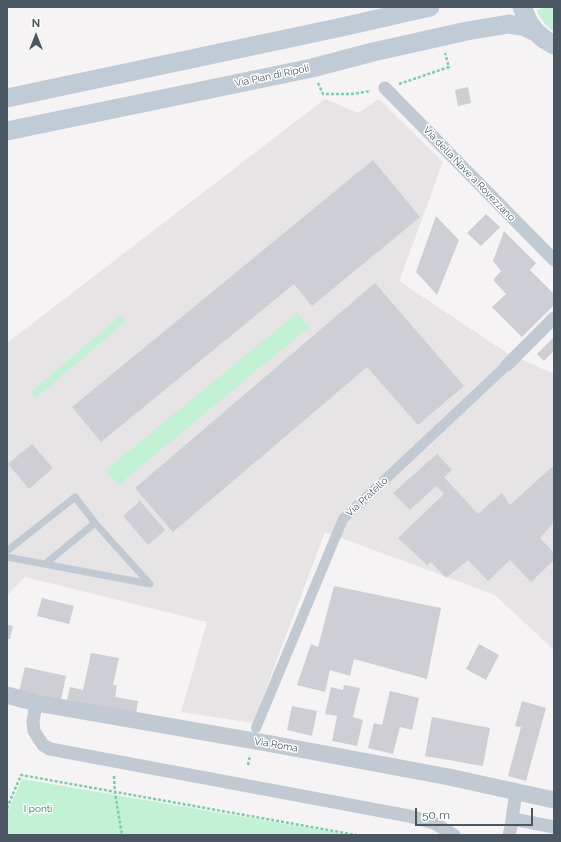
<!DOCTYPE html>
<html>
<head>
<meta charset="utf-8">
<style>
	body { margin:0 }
	#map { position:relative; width:561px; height:842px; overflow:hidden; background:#f5f3f3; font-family:Raleway,sans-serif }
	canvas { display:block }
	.frame { position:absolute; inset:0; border:8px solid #4a5661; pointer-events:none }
	.north { position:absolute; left:16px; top:16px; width:40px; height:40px; -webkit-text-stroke:3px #fff; paint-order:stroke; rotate:0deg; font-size:11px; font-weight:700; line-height:16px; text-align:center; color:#4a5661 }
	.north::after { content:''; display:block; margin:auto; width:14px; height:18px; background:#4a5661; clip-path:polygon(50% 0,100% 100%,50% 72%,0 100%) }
	.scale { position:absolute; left:415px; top:808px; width:118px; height:18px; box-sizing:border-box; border:2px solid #4a5661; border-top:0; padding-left:5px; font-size:12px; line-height:14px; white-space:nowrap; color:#4a5661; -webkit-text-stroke:3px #fff; paint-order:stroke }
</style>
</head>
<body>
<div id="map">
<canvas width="561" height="842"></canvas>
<div class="frame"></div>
<div class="north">N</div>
<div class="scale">50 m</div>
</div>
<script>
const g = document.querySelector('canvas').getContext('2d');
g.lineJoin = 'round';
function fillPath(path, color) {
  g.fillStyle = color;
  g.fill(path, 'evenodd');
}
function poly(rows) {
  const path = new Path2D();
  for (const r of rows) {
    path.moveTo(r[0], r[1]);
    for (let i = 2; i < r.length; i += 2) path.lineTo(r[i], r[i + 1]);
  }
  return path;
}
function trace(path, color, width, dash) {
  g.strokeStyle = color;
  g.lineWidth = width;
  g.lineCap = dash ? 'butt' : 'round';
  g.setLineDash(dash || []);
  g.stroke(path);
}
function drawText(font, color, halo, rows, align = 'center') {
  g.font = font + ' Raleway,sans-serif';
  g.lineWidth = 3;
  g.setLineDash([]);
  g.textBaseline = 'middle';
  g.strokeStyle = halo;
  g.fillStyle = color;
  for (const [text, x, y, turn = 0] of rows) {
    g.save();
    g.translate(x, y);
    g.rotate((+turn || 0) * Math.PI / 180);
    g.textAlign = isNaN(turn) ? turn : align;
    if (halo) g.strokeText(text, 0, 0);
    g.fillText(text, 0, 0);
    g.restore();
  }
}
fillPath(poly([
	[325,99,358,113,379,99,443,162,399,281,507,353,554,374,554,650,495,595,325,532,253,723,181,712,207,622,25,577,7,595,7,343]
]), '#e6e4e5');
fillPath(poly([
	[551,7,554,7,554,32,545,24,537,12,537,10],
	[297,313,309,327,118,485,106,470],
	[121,315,126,321,36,398,31,392],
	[22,779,350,835,7,835,7,813]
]), '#c3f1d5');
fillPath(poly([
	[468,87,471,103,458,106,455,90],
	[373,160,420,217,312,306,294,284,101,442,72,407],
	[486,214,500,227,481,246,467,233],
	[436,216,459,240,437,295,416,272],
	[504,231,536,263,530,270,554,294,554,305,522,337,492,307,506,294,493,280,501,271,493,261],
	[375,283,464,386,418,425,367,367,173,532,135,488],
	[554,337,554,351,544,361,537,354],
	[32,444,53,468,29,489,8,464],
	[437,454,452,470,444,477,478,514,502,493,510,505,554,465,554,522,540,538,554,553,554,560,531,582,510,560,488,581,468,560,446,578,431,562,427,565,398,538,444,494,436,486,410,510,393,493],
	[140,501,165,530,148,545,123,516],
	[334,586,441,608,427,679,354,659,350,676,330,670,325,692,297,685,311,644,318,647],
	[42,598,74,606,69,624,37,616],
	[7,625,13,626,10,639,7,639],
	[479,644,499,655,486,680,466,669],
	[91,653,119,658,113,685,117,685,115,697,138,701,136,714,67,700,70,687,83,690],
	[25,667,66,676,61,700,19,691],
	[344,685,360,688,353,717,363,720,357,746,332,741,337,716,325,714,331,687,343,690],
	[390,691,419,698,412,730,400,727,393,754,368,748,374,723,382,725],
	[522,701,546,708,526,781,508,776,521,727,515,726],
	[292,706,317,711,312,736,287,730],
	[432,717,490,728,483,766,425,756]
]), '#cdcfd5');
trace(poly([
	[318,83,323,94,352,94,371,91],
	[399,84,449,67,445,53],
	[248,765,250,755],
	[114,776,115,793,122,835],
	[7,808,21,775,356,835]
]), '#7ad0a6', 2.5, [3, 2]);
trace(poly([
	[7,551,75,497,95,523,150,584,7,557],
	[45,564,95,523]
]), '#c1cad2', 7);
trace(poly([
	[256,728,343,519,507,365]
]), '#c1cad2', 10);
trace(poly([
	[385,88,554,260],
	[507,365,554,318],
	[36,703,33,722,34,731,43,745,50,749,409,816,434,823,454,835],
	[513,819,554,827],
	[509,835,511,827,516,791]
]), '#c1cad2', 13);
trace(poly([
	[7,695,36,703,272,744,449,777,554,800]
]), '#c1cad2', 17);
trace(poly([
	[522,7,529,23,536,32,544,39,554,45],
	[7,98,342,27,430,7],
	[7,131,312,68,373,52,467,31,509,24,525,27,536,32]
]), '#c1cbd6', 19);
drawText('10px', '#4a5661', '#fff', [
	["Via Pian di Ripoli",272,76,-12],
	["Via della Nave a Rovezzano",469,174,46],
	["Via Pratello",367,497,-43],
	["Via Roma",276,745,10]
]);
drawText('10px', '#17864f', '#fff', [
	["I ponti",38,809]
]);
</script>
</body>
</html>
